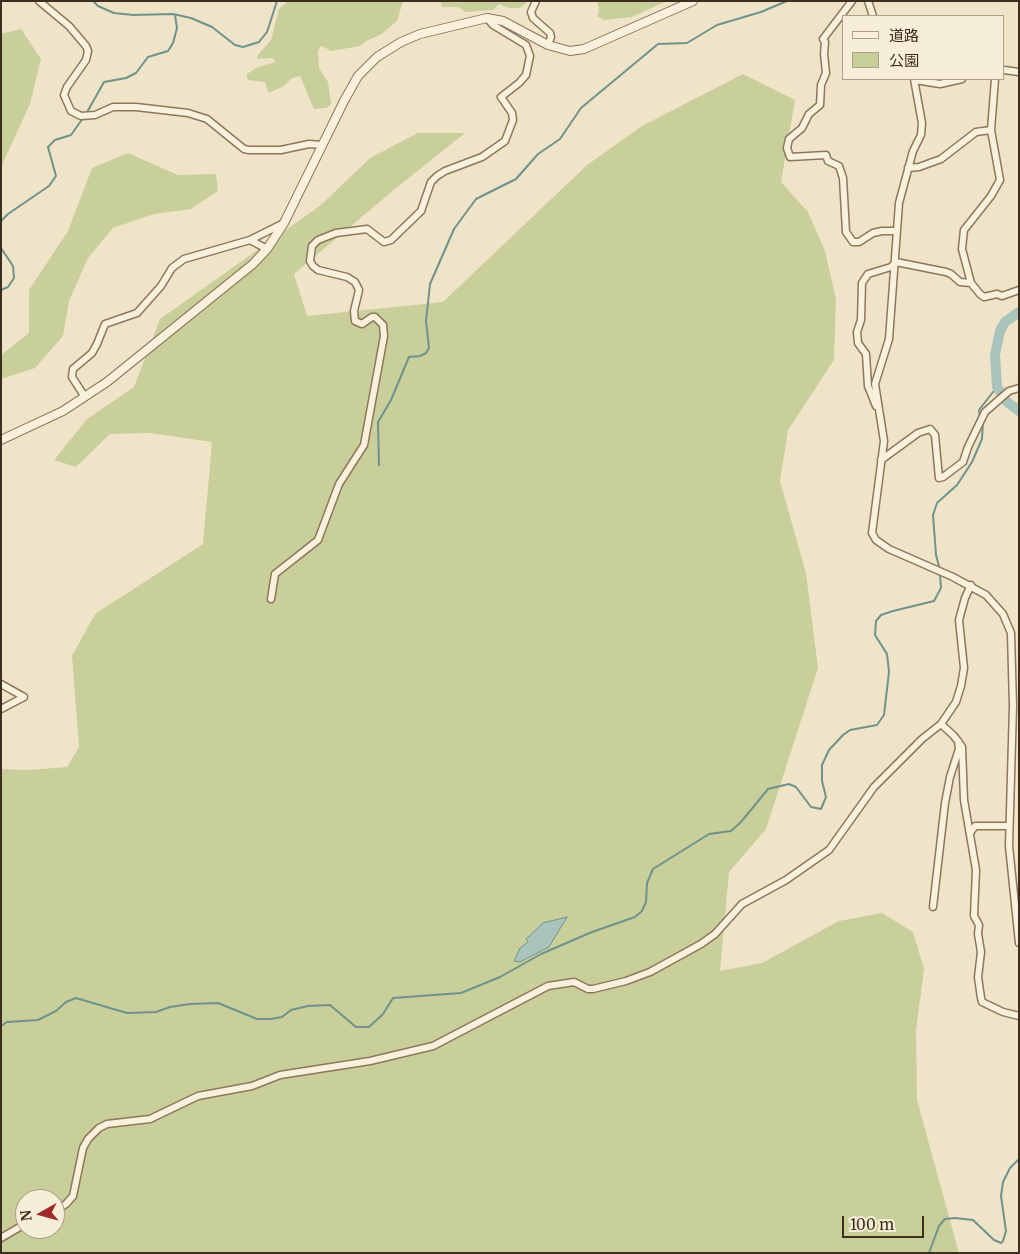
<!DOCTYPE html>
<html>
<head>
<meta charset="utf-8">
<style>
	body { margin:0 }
	#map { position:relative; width:1020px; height:1254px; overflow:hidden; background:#f0e4c8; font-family:Merriweather,"Noto Sans JP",serif }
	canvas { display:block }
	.frame { position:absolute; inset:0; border:2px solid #3d2e20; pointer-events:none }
	.legend { position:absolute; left:842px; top:15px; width:162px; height:65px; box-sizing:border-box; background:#f7eed8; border:1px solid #ada18e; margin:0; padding:6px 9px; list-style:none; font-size:15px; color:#3d2e20 }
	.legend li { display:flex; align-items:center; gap:10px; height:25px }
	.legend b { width:25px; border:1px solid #ada18e }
	.north { position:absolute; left:15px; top:1189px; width:50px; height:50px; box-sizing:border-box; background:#f7eed8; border:1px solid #ada18e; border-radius:50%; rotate:263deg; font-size:14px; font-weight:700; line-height:20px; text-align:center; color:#3d2e20 }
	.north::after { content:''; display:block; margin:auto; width:18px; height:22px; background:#9e2a2b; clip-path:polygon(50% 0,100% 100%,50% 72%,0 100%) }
	.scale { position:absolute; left:842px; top:1216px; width:82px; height:22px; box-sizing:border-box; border:2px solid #3d2e20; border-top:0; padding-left:6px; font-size:15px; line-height:18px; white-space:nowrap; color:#3d2e20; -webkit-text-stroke:4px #f7eed8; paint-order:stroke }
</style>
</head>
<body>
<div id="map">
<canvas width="1020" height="1254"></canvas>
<div class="frame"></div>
<ul class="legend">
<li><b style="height:6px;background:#faf1dc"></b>道路</li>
<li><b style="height:14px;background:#c9cf9b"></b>公園</li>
</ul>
<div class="north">N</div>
<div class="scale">100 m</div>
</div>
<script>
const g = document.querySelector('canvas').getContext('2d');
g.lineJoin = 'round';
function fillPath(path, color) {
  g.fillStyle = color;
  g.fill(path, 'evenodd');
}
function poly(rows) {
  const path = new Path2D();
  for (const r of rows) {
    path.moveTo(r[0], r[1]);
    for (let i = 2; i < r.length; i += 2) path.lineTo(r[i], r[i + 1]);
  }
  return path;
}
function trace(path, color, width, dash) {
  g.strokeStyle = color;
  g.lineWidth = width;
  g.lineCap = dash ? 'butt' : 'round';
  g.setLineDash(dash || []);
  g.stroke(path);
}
fillPath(poly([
	[288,1,405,1,402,4,397,21,382,34,366,41,360,46,331,51,322,46,320,47,318,52,319,68,328,82,331,104,327,108,314,109,300,76,292,78,284,86,271,92,268,92,265,82,248,80,247,77,247,74,258,67,276,62,272,58,258,59,257,56,271,40,279,9],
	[440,1,528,1,520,8,509,8,499,4,493,10,465,12,458,7,442,7],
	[597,1,667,1,632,17,604,20,597,16,599,11],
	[21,29,41,59,30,104,1,167,1,34],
	[743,74,795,100,781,182,808,212,825,251,836,299,834,360,788,430,780,481,806,573,818,668,766,829,729,872,720,971,762,963,839,921,882,913,913,932,924,969,916,1031,917,1100,959,1253,1,1253,1,769,29,770,67,767,79,747,72,656,95,614,203,544,212,442,150,433,110,434,76,467,54,460,87,419,134,387,160,319,321,205,370,158,418,133,465,133,395,189,294,274,307,316,443,302,587,165,642,126],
	[25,1199,55,1199,55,1229,25,1229],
	[128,153,178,175,216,174,218,191,191,209,154,214,113,228,88,258,69,301,63,336,35,368,1,379,1,355,29,333,29,290,68,231,92,168]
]), '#c9cf9b');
const water = poly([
	[567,917,549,947,520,962,514,961,520,948,528,942,526,939,543,923,567,917]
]);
fillPath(water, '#a9c4bc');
trace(water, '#6f938a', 1);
trace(poly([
	[93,1,98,6,114,13,133,15,173,14,191,18,212,27,235,45,243,47,259,42,267,32,277,1],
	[86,114,104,82,126,78,136,73,148,57,168,51,173,43,177,28,175,15],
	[1,221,8,214,49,186,56,176,48,147,55,140,71,135,83,118],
	[1,248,13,266,14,278,8,287,1,290],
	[980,417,979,410,997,387],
	[379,465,378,422,391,400,409,357,420,356,426,353,429,348,426,321,430,284,454,229,476,199,516,179,538,154,560,139,581,108,658,44,687,43,717,25,761,12,787,1],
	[940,570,936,555,933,515,937,503,957,485,972,462,982,439,983,421],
	[1,1026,7,1022,38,1020,56,1011,66,1002,76,998,127,1013,156,1012,170,1007,190,1004,218,1003,257,1019,271,1019,282,1017,291,1010,308,1006,330,1005,356,1027,369,1027,383,1014,393,998,461,993,500,977,541,954,592,932,635,917,642,911,646,902,647,883,653,869,709,834,731,831,741,822,768,789,789,784,796,787,811,807,821,809,826,797,822,781,822,765,829,750,843,735,850,730,877,725,884,715,889,672,887,654,875,635,876,621,881,615,893,611,934,601,941,588,940,574],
	[929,1253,939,1226,945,1219,955,1218,973,1220,994,1240,1001,1243,1003,1241,1006,1231,1001,1196,1003,1182,1010,1168,1019,1159]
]), '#6f938a', 2);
trace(poly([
	[1019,312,1005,322,1000,331,995,355,997,387,1007,402,1019,411]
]), '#a9c4bc', 10);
const minor = poly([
	[39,1,69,26,86,46,88,51,86,60,67,87,64,95,71,111,81,116,95,115,113,107,136,107,188,113,207,119,244,149,249,150,281,150,309,144,322,145],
	[536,1,531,12,533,18,550,33,551,37,548,45],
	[852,1,823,39,825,42,824,54,826,73,821,85,820,105,809,114,802,128,789,139,787,148,790,157,826,155,828,161,839,166,843,178,846,232,853,242,859,242,873,233,882,231,897,231],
	[868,1,873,16],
	[1004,70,1019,72],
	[914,79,922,123,921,135,913,151,899,203,889,339,875,384,884,441,872,533,876,540,889,549,953,577,986,595,1003,614,1011,633,1013,706,1009,846,1019,943],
	[995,79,991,130,1000,180,991,196,964,230,962,249,971,283,980,294,984,297,997,294,1002,296,1019,290],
	[915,80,940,84,962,79],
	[908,168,919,167,941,159,976,132,991,130],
	[250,240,267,249],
	[896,262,946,272,951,274,960,282,971,283],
	[85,397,72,377,73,369,92,353,97,344,105,324,137,313,161,286,172,268,184,259,250,240,284,223],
	[876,406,868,386,866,354,858,343,857,332,861,320,862,283,868,274,891,267,896,262],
	[881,460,918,433,930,429,935,435,939,478,943,477,963,462,968,447,985,412,1009,391,1019,388],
	[271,599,275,574,318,540,339,484,364,445,384,336,383,325,375,317,372,317,362,324,355,321,354,311,359,290,355,282,347,277,318,270,313,266,310,261,312,246,318,240,336,233,367,229,384,242,391,240,421,211,431,182,437,176,445,171,482,157,505,141,513,120,512,113,501,97,519,83,526,75,530,56,526,45,493,25,487,18],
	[1,684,24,697],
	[1,709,24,697],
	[958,741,962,747,964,800,976,870,974,916,979,925,978,934,981,952,978,977,981,998,982,1002,1003,1012,1019,1016],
	[970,833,975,826,1009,826],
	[933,907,945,803,950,777,959,749,958,741,953,735,941,724],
	[55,1211,66,1204,73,1196,83,1148,88,1139,99,1128,107,1124,150,1119,198,1096,252,1086,280,1075,370,1061,433,1046,548,986,574,982,588,989,593,989,626,981,650,972,701,944,715,934,742,904,786,880,829,850,874,787,922,739,941,724,956,702,961,686,964,668,959,620,965,598,971,585],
	[1,1238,25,1224]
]);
const tertiary = poly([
	[1,440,63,411,107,382,253,264,267,249,284,223,344,101,358,76,377,57,401,42,420,34,487,18,503,21,548,45,570,51,584,49,693,1]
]);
trace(minor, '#8d765c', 9);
trace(tertiary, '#8d765c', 10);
trace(minor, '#faf1dc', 6);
trace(tertiary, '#faf1dc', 8);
</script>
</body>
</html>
